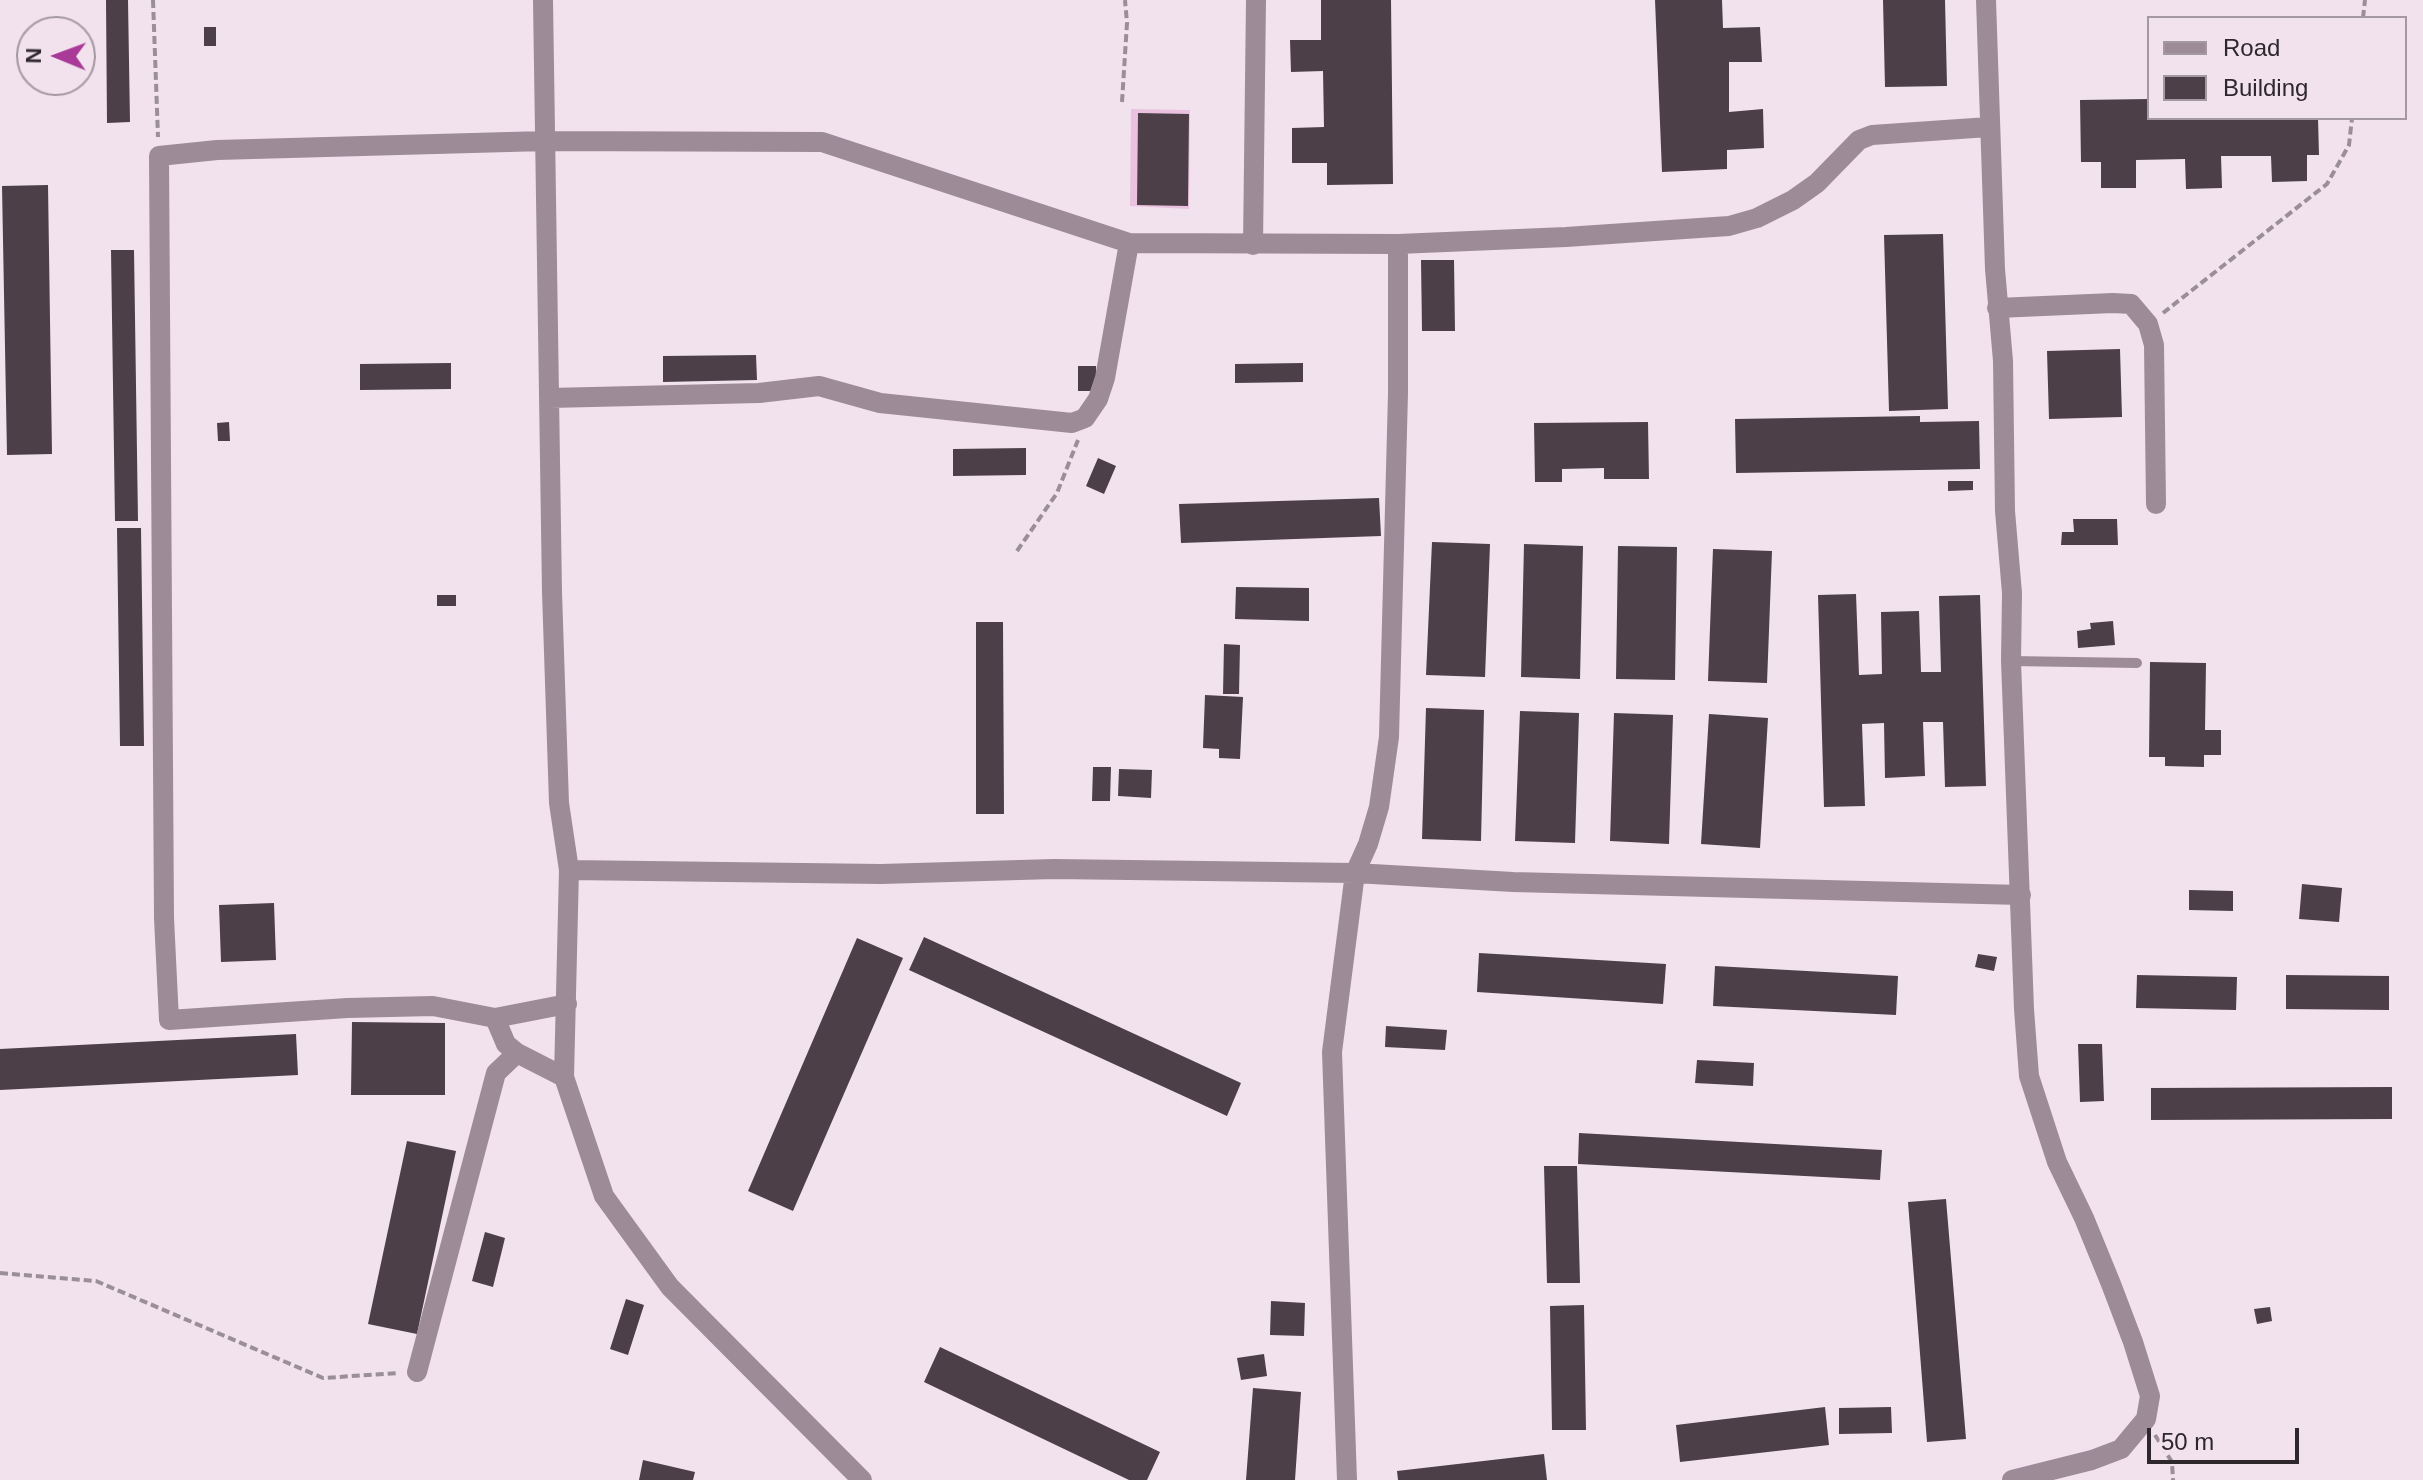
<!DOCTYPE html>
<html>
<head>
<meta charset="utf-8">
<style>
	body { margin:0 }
	#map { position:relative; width:2423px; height:1480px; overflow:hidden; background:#f2e2ee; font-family:Arial,sans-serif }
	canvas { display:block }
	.legend { position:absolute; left:2147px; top:16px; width:260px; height:104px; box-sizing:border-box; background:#f2e2ee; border:2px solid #a498a1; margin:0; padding:10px 14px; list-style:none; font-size:24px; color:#2e282d }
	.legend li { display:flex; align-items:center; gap:16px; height:40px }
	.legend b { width:40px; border:2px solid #a498a1 }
	.north { position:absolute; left:16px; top:16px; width:80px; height:80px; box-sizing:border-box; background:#f2e2ee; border:2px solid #a498a1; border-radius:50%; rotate:271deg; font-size:22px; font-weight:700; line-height:32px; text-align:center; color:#2e282d }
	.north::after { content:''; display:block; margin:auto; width:28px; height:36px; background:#aa3a97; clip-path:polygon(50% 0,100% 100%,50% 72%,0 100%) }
	.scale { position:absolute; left:2147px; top:1428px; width:152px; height:36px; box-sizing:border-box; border:4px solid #2e282d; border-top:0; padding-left:10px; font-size:24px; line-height:28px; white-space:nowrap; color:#2e282d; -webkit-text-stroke:6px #f2e2ee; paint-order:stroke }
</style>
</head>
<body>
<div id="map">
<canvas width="2423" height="1480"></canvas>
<ul class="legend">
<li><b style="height:10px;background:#9d8c98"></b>Road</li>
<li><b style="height:22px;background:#4c3f48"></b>Building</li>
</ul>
<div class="north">N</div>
<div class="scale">50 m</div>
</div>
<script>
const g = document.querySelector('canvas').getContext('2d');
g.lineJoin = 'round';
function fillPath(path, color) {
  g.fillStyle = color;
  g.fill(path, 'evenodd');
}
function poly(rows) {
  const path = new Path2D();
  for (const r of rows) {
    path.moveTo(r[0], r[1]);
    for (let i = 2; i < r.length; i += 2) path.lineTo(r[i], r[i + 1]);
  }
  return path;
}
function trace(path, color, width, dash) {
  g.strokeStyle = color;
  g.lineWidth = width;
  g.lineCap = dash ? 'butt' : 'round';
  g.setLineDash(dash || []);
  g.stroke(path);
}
fillPath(poly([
	[1131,109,1190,110,1189,209,1130,206]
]), '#eac2e0');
fillPath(poly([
	[106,0,128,0,130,122,107,123],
	[1321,0,1391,0,1393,184,1327,185,1327,163,1292,163,1292,128,1324,127,1323,71,1291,72,1290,40,1321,40],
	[1655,0,1722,0,1723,28,1760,27,1762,62,1729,62,1729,112,1763,109,1764,148,1727,150,1727,169,1662,172],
	[1883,0,1945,0,1947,86,1885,87],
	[204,27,216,27,216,46,204,46],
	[2149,99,2149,118,2318,118,2319,155,2307,155,2307,181,2272,182,2271,156,2221,156,2222,188,2186,189,2185,159,2136,160,2136,188,2101,188,2101,162,2081,162,2080,100],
	[1138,113,1189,114,1188,206,1137,205],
	[48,185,52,454,7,455,2,186],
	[1943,234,1948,409,1889,411,1884,235],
	[111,250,134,250,138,521,115,521],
	[1421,260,1454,260,1455,331,1422,331],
	[2120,349,2122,417,2049,419,2047,351],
	[756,355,757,380,663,382,663,356],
	[451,363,451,389,360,390,360,364],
	[1303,363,1303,382,1235,383,1235,364],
	[1078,366,1096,366,1096,391,1078,391],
	[1920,416,1920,422,1979,421,1980,469,1736,473,1735,419],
	[229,422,230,441,218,441,217,423],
	[1648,422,1649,479,1604,479,1604,468,1562,469,1562,482,1535,482,1534,423],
	[1026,448,1026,475,953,476,953,449],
	[1098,458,1116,466,1104,494,1086,486],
	[1948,481,1973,481,1973,490,1948,491],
	[1379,498,1381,536,1181,543,1179,504],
	[2073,519,2117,519,2118,545,2061,545,2062,532,2074,532],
	[117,528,141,528,144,746,120,746],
	[1432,542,1490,544,1485,677,1426,675],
	[1524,544,1583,546,1580,679,1521,677],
	[1618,546,1677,547,1675,680,1616,679],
	[1713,549,1772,551,1767,683,1708,681],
	[1236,587,1309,588,1309,621,1235,619],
	[1856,594,1859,675,1882,674,1881,612,1919,611,1921,672,1941,672,1939,596,1980,595,1986,786,1945,787,1943,722,1923,722,1925,776,1885,778,1884,723,1862,724,1865,806,1824,807,1818,595],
	[437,595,456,595,456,606,437,606],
	[2113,621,2115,645,2078,648,2077,631,2091,629,2090,623],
	[976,622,1003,622,1004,814,976,814],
	[1224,644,1240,645,1239,694,1223,694],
	[2150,662,2206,663,2205,730,2221,730,2221,755,2204,755,2204,767,2165,766,2165,757,2149,757],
	[1205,695,1243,697,1240,759,1219,758,1219,749,1203,748],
	[1426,708,1484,710,1481,841,1422,839],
	[1520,711,1579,713,1575,843,1515,841],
	[1614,713,1673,715,1669,844,1610,841],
	[1709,714,1768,718,1760,848,1701,844],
	[1093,767,1111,767,1110,801,1092,801],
	[1119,769,1152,770,1151,798,1118,796],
	[2302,884,2342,888,2339,922,2299,919],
	[2189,890,2233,891,2233,911,2189,910],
	[274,903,276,960,221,962,219,905],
	[924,937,1241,1083,1227,1116,909,970],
	[857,938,903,958,793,1211,748,1191],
	[1479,953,1666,964,1663,1004,1477,992],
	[1978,954,1997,957,1994,971,1975,967],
	[1715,966,1898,976,1896,1015,1713,1006],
	[2137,975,2237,977,2236,1010,2136,1008],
	[2286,975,2389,976,2389,1010,2286,1009],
	[352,1022,445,1023,445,1095,351,1095],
	[1386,1026,1447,1030,1445,1050,1385,1047],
	[296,1034,298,1075,0,1090,0,1049],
	[2078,1044,2102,1044,2104,1101,2080,1102],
	[1697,1060,1754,1063,1753,1086,1695,1083],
	[2392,1087,2392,1119,2151,1120,2151,1088],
	[1579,1133,1882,1150,1880,1180,1578,1164],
	[407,1141,456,1151,417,1334,368,1324],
	[1544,1166,1577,1166,1580,1283,1547,1283],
	[1946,1199,1966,1439,1927,1442,1908,1202],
	[485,1232,505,1238,493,1287,472,1281],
	[626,1299,644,1305,628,1355,610,1349],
	[1271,1301,1305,1303,1304,1336,1270,1335],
	[1584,1305,1586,1430,1552,1430,1550,1306],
	[2270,1307,2272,1321,2257,1324,2254,1309],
	[940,1347,1160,1452,1147,1480,1129,1480,924,1382],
	[1264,1354,1267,1376,1241,1380,1237,1358],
	[1253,1388,1301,1392,1295,1480,1246,1480],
	[1825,1407,1829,1445,1680,1462,1676,1425],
	[1891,1407,1892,1433,1839,1434,1839,1408],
	[1544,1454,1547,1480,1398,1480,1397,1471],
	[643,1460,695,1472,693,1480,639,1480]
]), '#4c3f48');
trace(poly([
	[153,0,158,137],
	[2363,18,2365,0],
	[1122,102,1127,23,1125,0],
	[2163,313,2327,184,2349,145,2352,118],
	[1017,551,1057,493,1078,440],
	[0,1273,96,1281,323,1378,398,1373],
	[2155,1435,2172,1462,2173,1480]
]), '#9a8e97', 4, [8, 4]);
trace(poly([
	[2011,661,2137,663]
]), '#9d8c98', 10);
trace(poly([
	[543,0,552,592,559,803,569,870,564,1077],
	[1986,0,1995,269,2003,361,2005,511,2012,593,2011,661,2024,1009,2029,1076,2057,1162,2084,1218,2111,1284,2133,1342,2150,1396,2146,1419,2121,1449,2092,1460,2012,1480],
	[1253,245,1256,0],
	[1997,308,2113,303,2131,304,2148,324,2154,345,2156,504],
	[550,398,759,393,819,386,880,403,1072,423,1085,418,1098,399,1105,378,1129,243],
	[569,870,881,874,1054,869,1355,873,1513,882,2021,895],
	[567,1004,495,1018,433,1006,347,1008,169,1020,164,918,159,156,217,150,545,141,822,142,1129,243,1398,244,1566,237,1729,226,1757,218,1793,200,1817,183,1859,140,1872,135,1989,127],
	[495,1018,506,1044,517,1053,564,1077,604,1196,670,1287,862,1480],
	[417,1372,496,1073,517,1053],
	[1347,1480,1332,1052,1355,873,1368,844,1379,807,1389,737,1398,393,1398,244]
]), '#9d8c98', 20);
</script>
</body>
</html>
